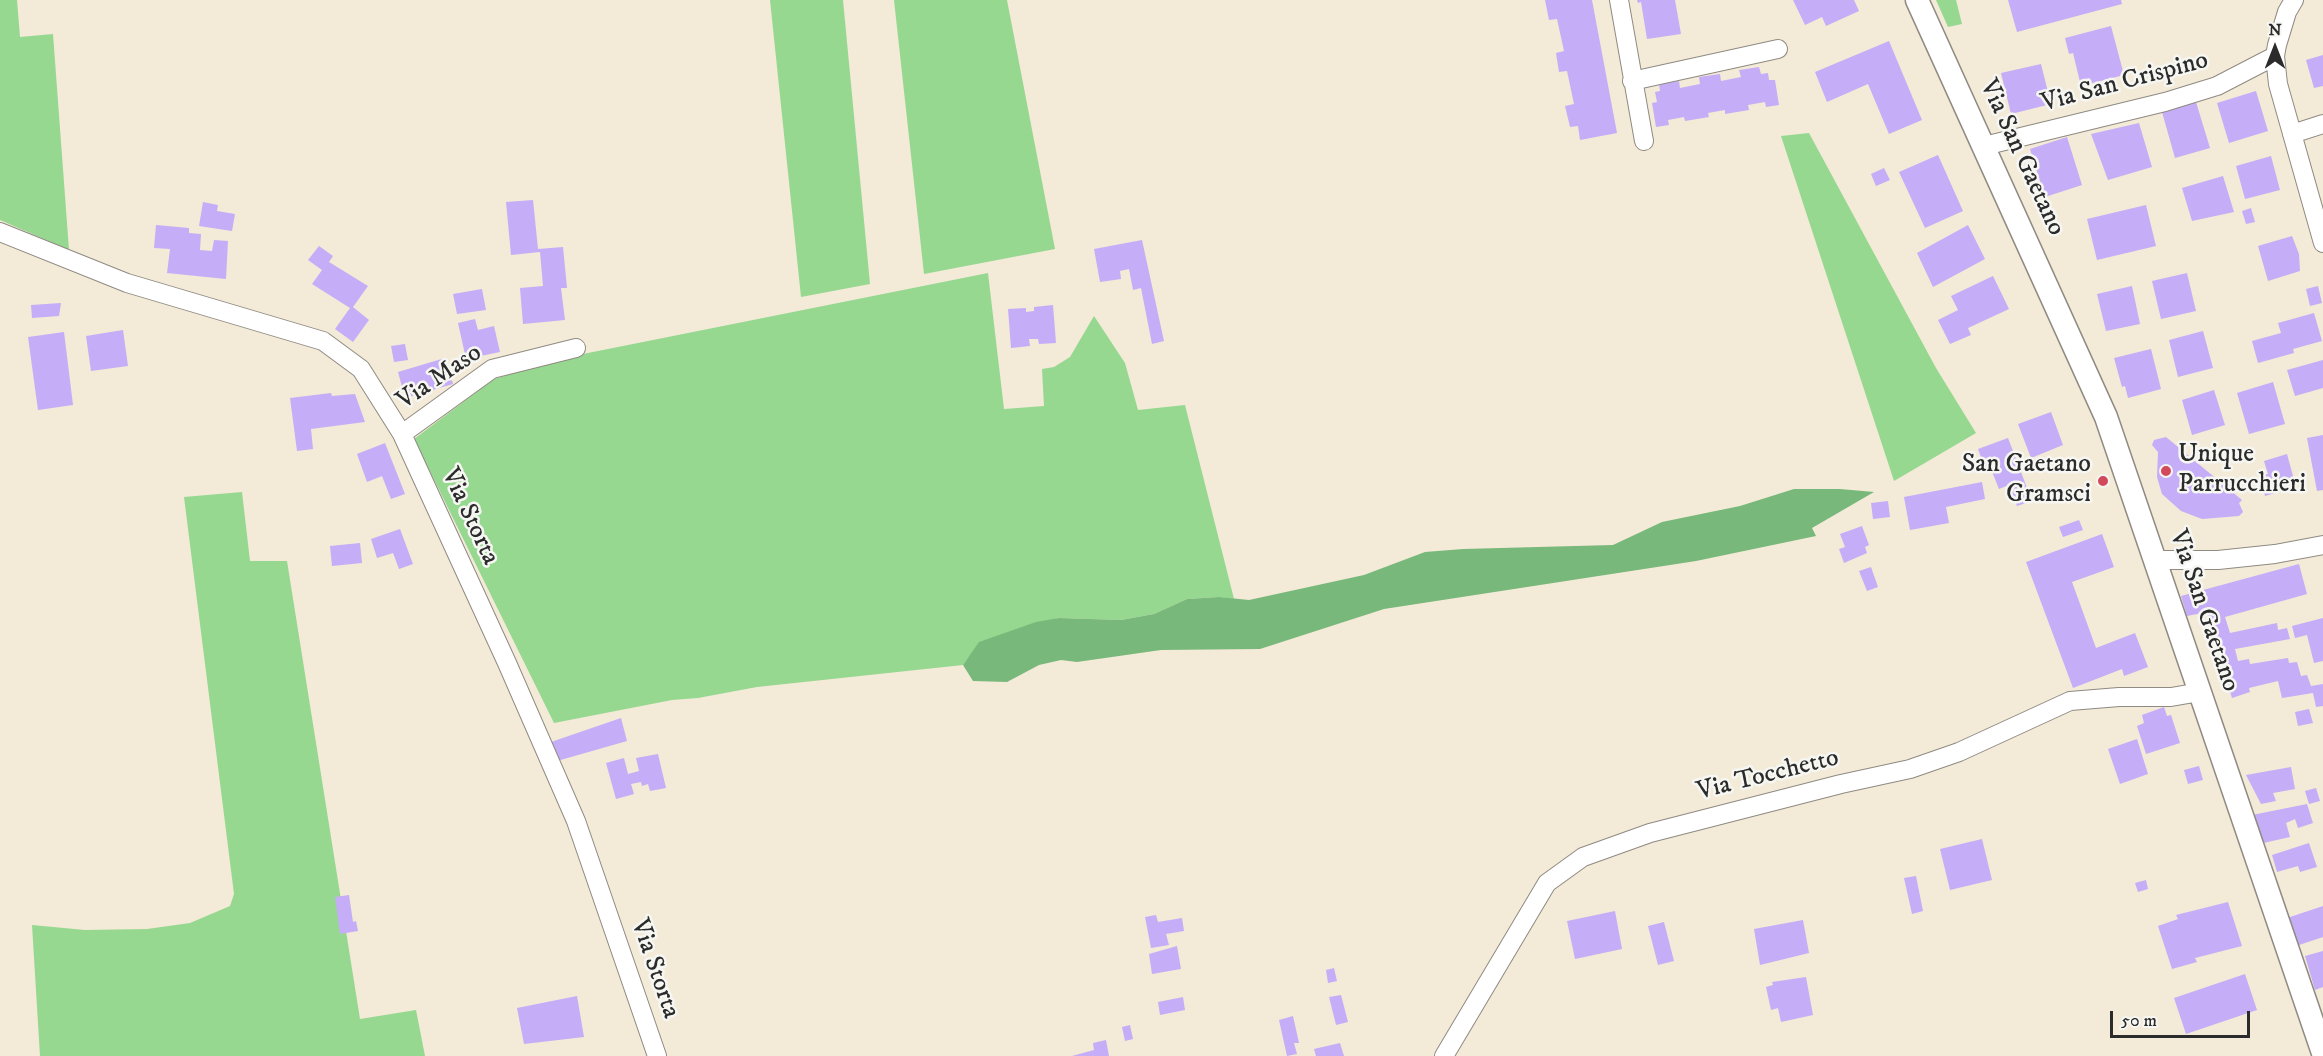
<!DOCTYPE html>
<html>
<head>
<meta charset="utf-8">
<style>
	body { margin:0 }
	#map { position:relative; width:2323px; height:1056px; overflow:hidden; background:#f3ead8; font-family:"IM FELL DW Pica",serif }
	canvas { display:block }
	.north { position:absolute; left:2245px; top:18px; width:60px; height:60px; -webkit-text-stroke:4px #f6f6f2; paint-order:stroke; rotate:0deg; font-size:16px; font-weight:700; line-height:24px; text-align:center; color:#2b2b2b }
	.north::after { content:''; display:block; margin:auto; width:21px; height:27px; background:#2b2b2b; clip-path:polygon(50% 0,100% 100%,50% 72%,0 100%) }
	.scale { position:absolute; left:2110px; top:1011px; width:140px; height:27px; box-sizing:border-box; border:3px solid #2b2b2b; border-top:0; padding-left:8px; font-size:18px; line-height:21px; white-space:nowrap; color:#2b2b2b; -webkit-text-stroke:4px #f6f6f2; paint-order:stroke }
</style>
</head>
<body>
<div id="map">
<canvas width="2323" height="1056"></canvas>
<div class="north">N</div>
<div class="scale">50 m</div>
</div>
<script>
const g = document.querySelector('canvas').getContext('2d');
g.lineJoin = 'round';
function fillPath(path, color) {
  g.fillStyle = color;
  g.fill(path, 'evenodd');
}
function poly(rows) {
  const path = new Path2D();
  for (const r of rows) {
    path.moveTo(r[0], r[1]);
    for (let i = 2; i < r.length; i += 2) path.lineTo(r[i], r[i + 1]);
  }
  return path;
}
function trace(path, color, width, dash) {
  g.strokeStyle = color;
  g.lineWidth = width;
  g.lineCap = dash ? 'butt' : 'round';
  g.setLineDash(dash || []);
  g.stroke(path);
}
function drawText(font, color, halo, rows, align = 'center') {
  g.font = font + ' "IM FELL DW Pica",serif';
  g.lineWidth = 5;
  g.setLineDash([]);
  g.textBaseline = 'middle';
  g.strokeStyle = halo;
  g.fillStyle = color;
  for (const [text, x, y, turn = 0] of rows) {
    g.save();
    g.translate(x, y);
    g.rotate((+turn || 0) * Math.PI / 180);
    g.textAlign = isNaN(turn) ? turn : align;
    if (halo) g.strokeText(text, 0, 0);
    g.fillText(text, 0, 0);
    g.restore();
  }
}
fillPath(poly([
	[0,0,17,0,20,37,53,34,69,250,0,220],
	[770,0,843,0,870,284,801,297],
	[894,0,1007,0,1055,249,924,274],
	[1936,0,1956,0,1962,24,1948,27],
	[1809,133,1936,368,1976,433,1894,481,1781,136],
	[988,273,1004,409,1044,406,1042,369,1054,367,1070,357,1094,316,1125,363,1138,410,1185,405,1234,599,1219,597,1187,599,1154,614,1121,620,1059,618,980,642,963,665,757,687,698,698,672,700,554,723,414,439,494,379,573,356],
	[242,492,250,561,287,561,360,1019,416,1010,425,1056,40,1056,32,925,85,930,147,929,190,923,230,906,234,894,184,497]
]), '#96d890');
fillPath(poly([
	[1794,489,1840,489,1874,492,1812,528,1816,536,1696,561,1384,609,1260,649,1161,650,1077,662,1061,660,1039,665,1007,682,973,681,963,665,979,642,1036,622,1059,618,1121,620,1154,614,1187,599,1219,597,1249,600,1364,575,1425,552,1463,549,1613,545,1662,522,1740,506]
]), '#78b87a');
fillPath(poly([
	[1545,0,1592,0,1617,133,1580,140,1578,126,1570,127,1565,106,1574,104,1567,71,1559,72,1556,53,1564,51,1557,19,1549,20],
	[1637,0,1675,0,1681,34,1647,39,1641,2,1638,3],
	[1793,0,1854,0,1859,11,1826,26,1822,17,1805,25],
	[2008,0,2121,0,2122,4,2017,32],
	[2111,26,2124,75,2081,86,2073,53,2069,54,2065,38],
	[1889,41,1922,120,1889,134,1868,84,1827,102,1815,72],
	[2323,55,2323,86,2314,88,2306,60],
	[2041,64,2051,104,2011,114,2001,73],
	[1759,67,1761,74,1768,73,1769,80,1775,80,1779,105,1766,107,1765,102,1748,105,1749,110,1725,114,1725,110,1708,113,1709,117,1685,121,1684,117,1668,120,1669,125,1656,127,1652,103,1657,102,1655,92,1660,91,1659,84,1679,81,1680,88,1700,84,1699,77,1720,74,1721,81,1741,77,1739,70],
	[2256,91,2268,131,2229,143,2217,103],
	[2196,102,2210,148,2175,158,2162,112],
	[2139,123,2152,167,2108,180,2091,134],
	[2067,137,2082,185,2045,197,2030,149],
	[1938,155,1963,211,1925,228,1899,172],
	[2271,156,2280,190,2245,199,2236,166],
	[1884,168,1890,180,1876,186,1871,174],
	[2223,176,2234,212,2192,221,2182,188],
	[533,200,538,249,563,247,567,288,561,288,565,320,523,324,520,288,543,286,540,252,511,255,506,202],
	[203,202,218,205,217,211,235,214,232,231,199,226],
	[2146,205,2156,246,2097,260,2087,219],
	[2251,208,2255,222,2246,224,2242,211],
	[156,225,189,228,189,233,201,234,200,250,212,251,214,240,228,241,226,279,167,273,170,249,154,248],
	[1968,225,1985,259,1933,287,1917,253],
	[2292,236,2299,254,2300,271,2268,281,2258,246],
	[1142,240,1164,341,1152,344,1141,288,1133,290,1129,269,1120,271,1121,279,1100,282,1094,249],
	[319,246,333,256,329,262,368,286,353,307,369,320,353,342,335,329,350,308,312,284,322,270,308,260],
	[2187,273,2196,311,2161,319,2152,281],
	[1993,276,2009,309,1968,328,1971,335,1950,344,1938,320,1958,310,1951,296],
	[2132,286,2140,324,2106,331,2097,294],
	[2318,286,2322,303,2310,306,2306,289],
	[482,289,486,310,457,314,453,294],
	[61,303,59,316,32,318,31,305],
	[1053,305,1056,343,1039,344,1038,339,1029,339,1030,346,1011,348,1008,309,1026,308,1026,312,1034,311,1034,307],
	[2314,313,2322,341,2293,349,2294,353,2258,363,2252,341,2281,333,2278,323],
	[475,319,478,330,494,326,500,352,466,359,458,323],
	[123,330,128,366,91,371,86,336],
	[2203,331,2213,368,2178,377,2169,340],
	[64,332,73,405,38,410,28,337],
	[405,344,408,360,394,362,391,346],
	[2151,349,2161,389,2128,398,2125,386,2122,387,2114,358],
	[445,358,453,384,405,398,398,372],
	[2323,360,2323,388,2295,396,2287,370],
	[2273,382,2285,424,2249,434,2237,393],
	[2214,390,2225,425,2192,435,2182,400],
	[331,393,332,396,355,394,365,422,311,429,313,449,297,451,290,398],
	[2051,412,2063,445,2031,458,2018,424],
	[2323,435,2323,490,2317,491,2307,438],
	[2166,437,2242,500,2239,503,2243,512,2239,516,2202,519,2181,511,2162,494,2157,477,2158,452,2152,445,2154,440],
	[2008,438,2032,501,2017,506,2009,485,1999,489,1991,469,1986,471,1978,449],
	[385,443,405,494,391,499,382,476,367,482,357,454],
	[2287,454,2296,487,2265,496,2260,476,2268,474,2264,461],
	[1982,482,1985,499,1946,507,1949,523,1910,530,1904,497],
	[1888,501,1890,517,1873,519,1871,503],
	[2079,520,2083,530,2063,537,2059,527],
	[1862,526,1869,545,1865,547,1867,553,1844,563,1839,549,1845,547,1840,534],
	[400,529,413,564,399,569,393,553,377,558,371,539],
	[2102,534,2114,567,2072,582,2096,648,2135,633,2148,667,2124,676,2122,669,2073,688,2026,562],
	[360,543,362,563,332,566,330,546],
	[2299,564,2307,594,2225,617,2230,633,2277,623,2278,630,2287,628,2290,639,2235,649,2238,661,2249,659,2250,664,2288,658,2289,663,2297,662,2301,676,2307,675,2311,686,2323,684,2323,706,2316,707,2313,693,2282,698,2278,681,2249,688,2250,692,2232,698,2207,612,2187,616,2181,596],
	[1871,567,1878,587,1867,591,1859,571],
	[2323,618,2323,661,2314,663,2307,635,2295,638,2292,626],
	[2164,707,2167,716,2171,715,2180,743,2146,754,2137,726,2144,723,2142,715],
	[2309,709,2313,723,2298,726,2295,712],
	[621,718,627,741,557,761,551,742],
	[2137,739,2148,774,2120,784,2108,749],
	[658,754,666,788,650,791,648,784,642,786,641,782,631,784,634,794,616,799,606,763,624,758,628,774,639,771,636,758],
	[2199,766,2203,780,2188,784,2184,770],
	[2291,767,2295,789,2273,793,2276,801,2261,804,2246,775],
	[2316,788,2320,801,2309,804,2305,791],
	[2307,804,2313,823,2298,828,2295,819,2286,823,2290,837,2259,844,2252,815],
	[1982,839,1992,880,1950,890,1940,849],
	[2309,843,2317,867,2300,872,2298,866,2277,872,2272,855],
	[1916,876,1923,911,1912,914,1904,878],
	[2146,880,2148,889,2138,892,2135,883],
	[349,895,353,922,356,921,358,931,340,934,335,897],
	[2228,902,2242,946,2195,958,2197,962,2172,969,2158,926,2178,919,2176,915],
	[2323,906,2323,937,2293,947,2284,919],
	[1615,911,1622,949,1575,959,1567,921],
	[1156,915,1158,922,1182,918,1184,931,1166,934,1169,945,1151,948,1145,917],
	[1803,920,1809,953,1760,965,1754,929],
	[1664,922,1674,961,1658,965,1648,926],
	[1177,946,1181,969,1152,974,1149,954],
	[2323,951,2323,987,2315,990,2305,956],
	[1334,968,1337,981,1328,983,1326,970],
	[2245,974,2257,1010,2186,1034,2174,998],
	[1806,977,1813,1015,1781,1022,1778,1008,1771,1010,1766,987,1773,985,1772,982],
	[1341,995,1348,1022,1336,1025,1329,997],
	[577,996,584,1037,524,1044,517,1008],
	[1183,997,1185,1010,1160,1015,1158,1002],
	[1293,1016,1299,1043,1294,1043,1297,1054,1287,1056,1279,1020],
	[1130,1025,1133,1039,1125,1041,1122,1027],
	[1106,1040,1109,1056,1072,1056,1094,1050,1093,1043],
	[1340,1043,1344,1056,1316,1056,1314,1049]
]), '#c5adf7');
const minor = poly([
	[1619,0,1644,141],
	[2294,0,2287,12,2277,45,2275,56,2278,84,2323,243],
	[1632,81,1778,49],
	[2292,134,2323,124],
	[1984,146,2165,102,2217,86,2275,56],
	[0,232,127,283,323,341,361,369,402,434,507,663,576,821,657,1056],
	[402,434,492,369,576,348],
	[2155,560,2218,560,2275,554,2323,545],
	[1444,1056,1547,883,1583,857,1650,833,1841,784,1910,769,1959,752,2070,701,2119,697,2171,697,2200,692]
]);
const tertiary = poly([
	[1917,0,2106,417,2323,1053]
]);
trace(minor, '#8f8a82', 20);
trace(tertiary, '#8f8a82', 25);
trace(minor, '#fff', 18);
trace(tertiary, '#fff', 22);
for (const [x, y, r, color] of [
	[2166,471,6,"#d1495b"],
	[2103,481,6,"#d1495b"]
]) {
  const dot = new Path2D();
  dot.arc(x, y, r, 0, 2 * Math.PI);
  g.fillStyle = color;
  g.fill(dot);
  trace(dot, '#f6f6f2', 2);
}
drawText('26px', '#2b2b2b', '#f6f6f2', [
	["Via San Crispino",2125,83,-15],
	["Via San Gaetano",2021,158,65],
	["Via Maso",440,378,-34],
	["Via Storta",469,517,65],
	["Via San Gaetano",2203,611,71],
	["Via Tocchetto",1768,776,-14],
	["Via Storta",654,969,71]
]);
drawText('26px', '#2b2b2b', '#f6f6f2', [
	["Unique",2178,456],
	["Parrucchieri",2178,486],
	["San Gaetano",2091,466,"right"],
	["Gramsci",2091,496,"right"]
], 'left');
</script>
</body>
</html>
